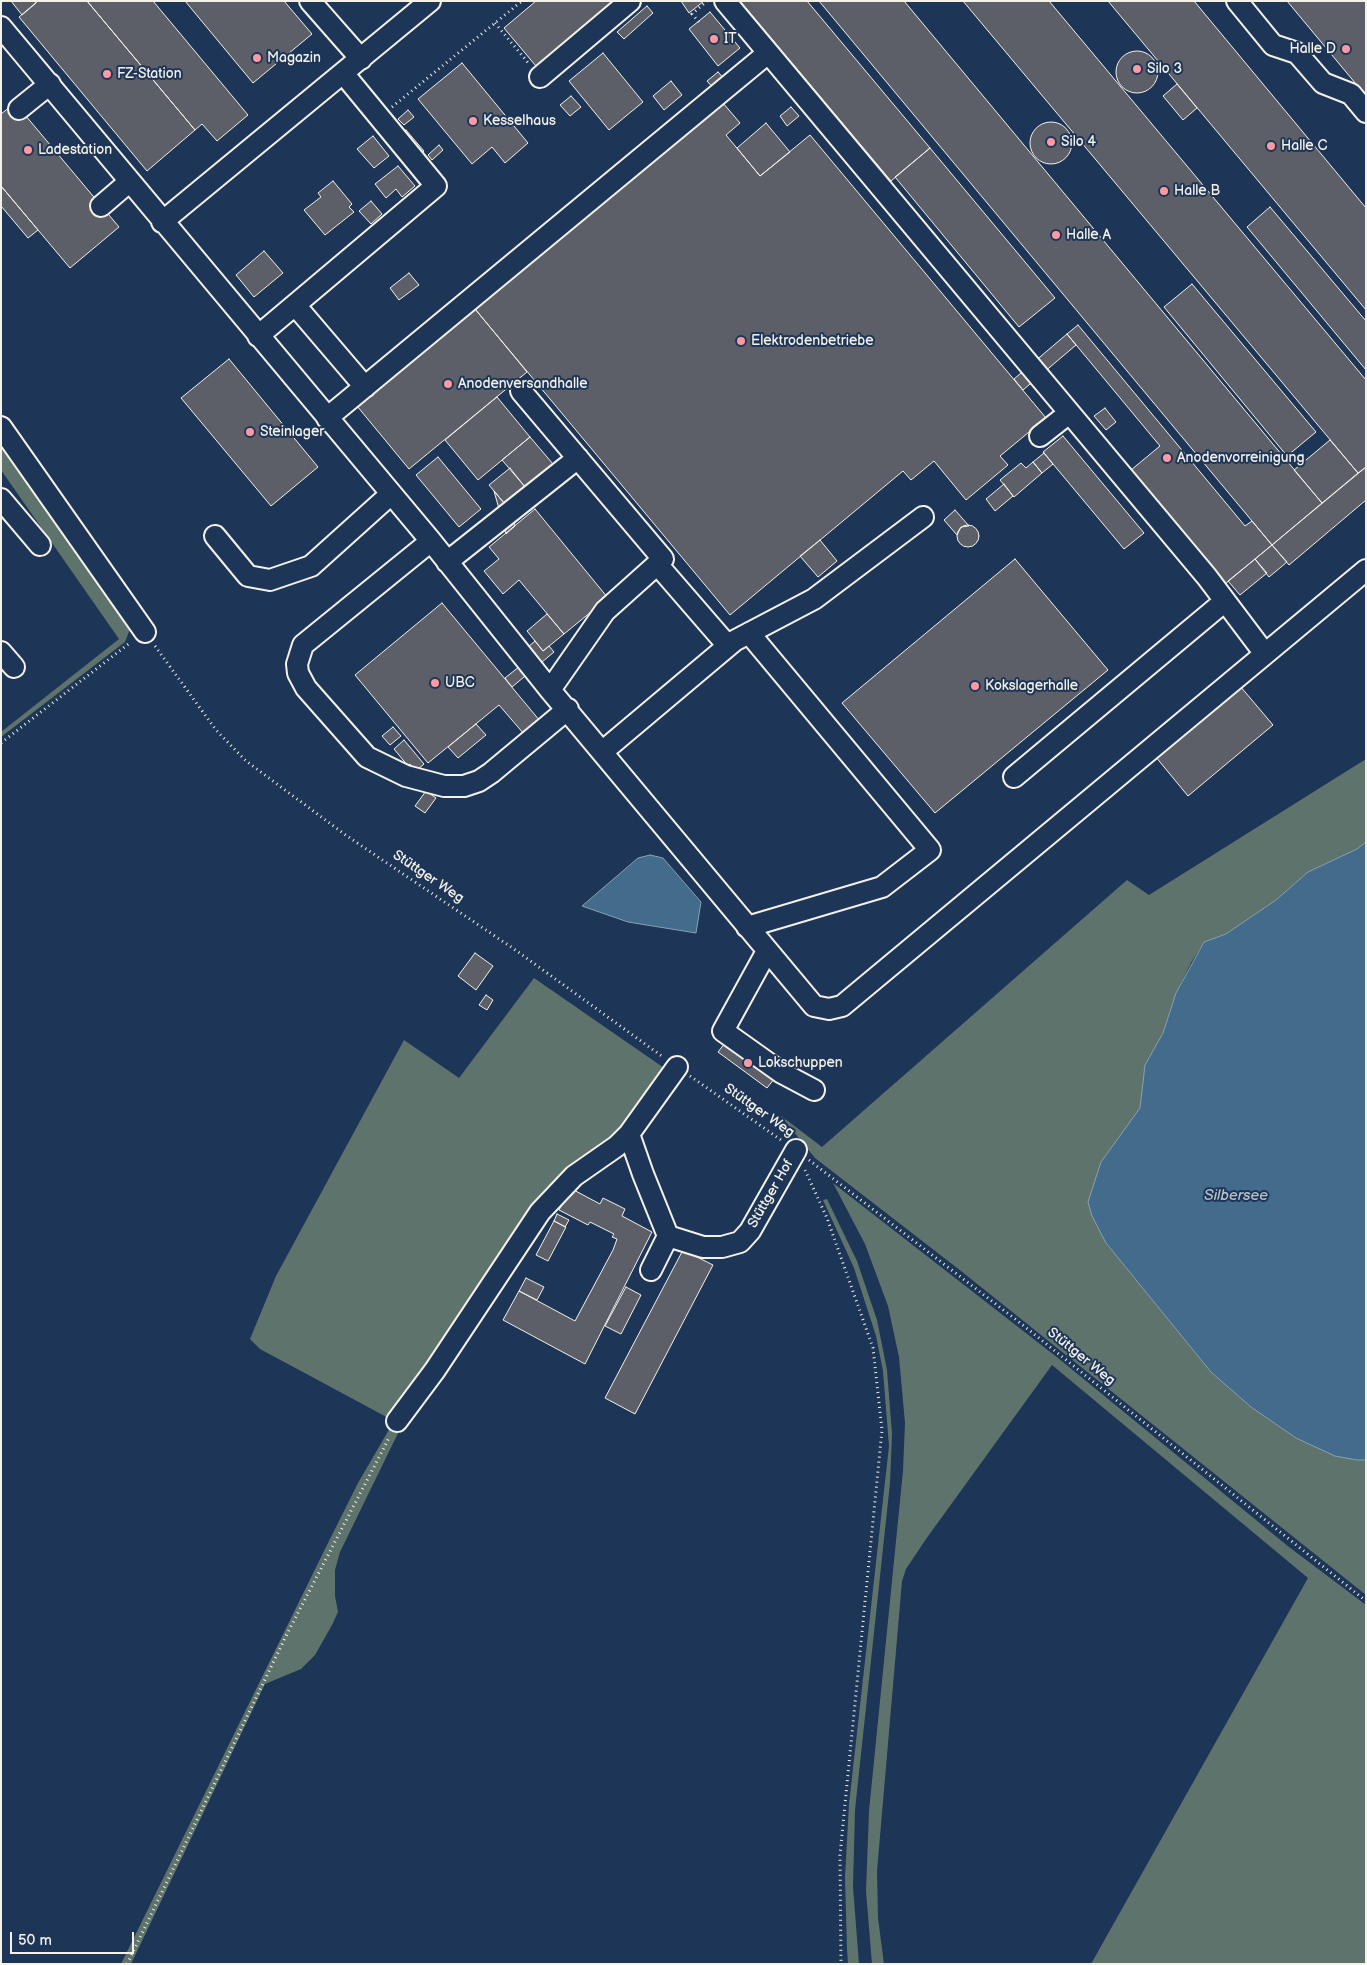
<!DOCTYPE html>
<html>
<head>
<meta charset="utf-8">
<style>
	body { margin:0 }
	#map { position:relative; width:1367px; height:1965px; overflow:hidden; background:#1d3557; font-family:"Balsamiq Sans",sans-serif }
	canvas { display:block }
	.frame { position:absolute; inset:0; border:2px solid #f4f1e8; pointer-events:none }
	.scale { position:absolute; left:10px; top:1932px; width:124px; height:22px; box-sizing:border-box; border:2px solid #f4f1e8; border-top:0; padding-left:6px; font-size:15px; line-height:18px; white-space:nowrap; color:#f4f1e8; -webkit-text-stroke:4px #1d3557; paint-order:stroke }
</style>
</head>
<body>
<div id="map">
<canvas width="1367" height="1965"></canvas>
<div class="frame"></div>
<div class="scale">50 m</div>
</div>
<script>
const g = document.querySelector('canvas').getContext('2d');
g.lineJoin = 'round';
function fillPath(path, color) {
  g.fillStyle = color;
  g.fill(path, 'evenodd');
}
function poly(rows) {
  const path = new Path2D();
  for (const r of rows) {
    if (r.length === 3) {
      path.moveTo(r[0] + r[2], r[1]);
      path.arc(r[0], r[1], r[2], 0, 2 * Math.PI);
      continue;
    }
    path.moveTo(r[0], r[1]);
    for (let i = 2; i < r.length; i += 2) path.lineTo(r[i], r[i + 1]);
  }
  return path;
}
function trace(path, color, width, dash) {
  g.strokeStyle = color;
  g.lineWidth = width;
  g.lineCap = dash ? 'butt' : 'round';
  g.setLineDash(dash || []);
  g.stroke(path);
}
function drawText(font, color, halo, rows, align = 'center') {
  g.font = font + ' "Balsamiq Sans",sans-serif';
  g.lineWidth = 4;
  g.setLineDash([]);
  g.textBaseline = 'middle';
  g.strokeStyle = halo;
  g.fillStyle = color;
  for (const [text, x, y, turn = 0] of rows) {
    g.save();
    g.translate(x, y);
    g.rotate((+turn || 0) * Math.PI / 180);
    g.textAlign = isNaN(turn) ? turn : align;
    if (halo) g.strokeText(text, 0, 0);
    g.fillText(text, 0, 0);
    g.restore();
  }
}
fillPath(poly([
	[1,434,127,616,130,629,125,642,1,737,1,732,119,639,1,470],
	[1366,759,1366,842,1357,849,1308,872,1276,900,1226,934,1204,942,1191,963,1176,993,1163,1033,1145,1065,1140,1108,1128,1126,1106,1243,1211,1372,1251,1407,1296,1438,1357,1460,1366,1460,1366,1595,961,1271,815,1158,780,1115,822,1147,1127,880,1149,895],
	[534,978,667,1070,615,1140,571,1171,402,1425,340,1552,335,1570,335,1596,338,1612,332,1625,315,1655,301,1669,265,1684,131,1964,121,1964,326,1547,358,1483,394,1421,260,1349,250,1339,276,1276,404,1040,459,1078],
	[833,1183,1058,1358,1289,1547,1366,1605,1366,1964,1091,1964,1308,1578,1052,1365,926,1539,906,1569,902,1581,877,1871,878,1918,884,1964,872,1964,866,1891,869,1811,903,1471,905,1423,899,1357,888,1306,865,1244],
	[827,1199,857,1261,877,1320,887,1370,892,1434,890,1483,855,1810,853,1887,859,1964,848,1964,847,1949,845,1877,849,1804,889,1446,883,1371,876,1336,854,1268,823,1200]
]), '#5f736d');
const water = poly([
	[1366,842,1366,1460,1357,1460,1335,1456,1296,1438,1251,1407,1211,1372,1106,1243,1092,1216,1088,1202,1101,1162,1140,1108,1145,1065,1163,1033,1176,993,1204,942,1226,934,1276,900,1308,872,1357,849,1366,842],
	[650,855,663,858,701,902,696,933,628,922,582,906,638,858,650,855]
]);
fillPath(water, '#436b8b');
trace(water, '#8aa1b0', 1);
const building = poly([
	[11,1,35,1,36,3,22,15,11,1],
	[38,1,87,1,195,130,147,171,19,17,38,1],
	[87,1,153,1,248,115,217,141,202,124,195,130,87,1],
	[185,1,284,1,312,34,253,83,185,1],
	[536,1,626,1,541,72,504,28,536,1],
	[681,1,704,1,689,13,681,1],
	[740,1,807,1,930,148,891,181,740,1],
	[819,1,904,1,1322,503,1272,545,819,1],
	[963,1,1049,1,1366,380,1366,467,1358,473,963,1],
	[1108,1,1194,1,1366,208,1366,310,1108,1],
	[1287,1,1366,1,1366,96,1287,1],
	[647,6,653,13,624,39,617,32,647,6],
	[710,12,740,48,718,66,689,29,710,12],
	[1137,72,21],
	[603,53,643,102,609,130,569,81,603,53],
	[462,63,528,143,505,163,492,147,472,164,418,99,462,63],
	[718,72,726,81,715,90,707,81,718,72],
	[671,81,682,95,664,110,653,96,671,81],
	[1177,84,1197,108,1183,120,1163,96,1177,84],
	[571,96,581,107,570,116,560,105,571,96],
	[15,103,119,227,70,268,1,186,1,114,15,103],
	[723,103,740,123,726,135,760,176,810,135,1046,418,1000,456,1008,465,966,500,934,461,911,480,903,471,730,615,475,309,723,103],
	[791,107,799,116,787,126,780,116,791,107],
	[408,110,414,117,404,125,398,119,408,110],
	[1051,143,21],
	[766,123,790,152,760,176,737,148,766,123],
	[406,130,424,151,418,156,400,135,406,130],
	[373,136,389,156,374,168,357,149,373,136],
	[439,145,443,150,432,160,428,155,439,145],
	[930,148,1055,298,1019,327,895,177,930,148],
	[398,166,415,186,402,197,396,189,386,198,375,184,398,166],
	[333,181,352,204,349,207,354,212,325,235,304,210,321,197,318,193,333,181],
	[1,186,38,230,28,238,1,206,1,186],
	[371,201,382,214,371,224,359,211,371,201],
	[1270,207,1366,321,1366,370,1247,227,1270,207],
	[264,251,283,273,254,297,236,275,264,251],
	[409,273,419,285,399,300,390,288,409,273],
	[1192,284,1316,432,1287,456,1164,307,1192,284],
	[475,309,527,372,409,469,357,406,475,309],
	[1078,325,1245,526,1252,521,1272,545,1225,584,1131,470,1160,446,1067,334,1078,325],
	[1067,334,1076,345,1023,390,1014,379,1067,334],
	[229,359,318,467,271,506,181,398,229,359],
	[497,397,530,437,478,480,445,440,497,397],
	[1105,408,1116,422,1106,430,1094,416,1105,408],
	[1063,436,1144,533,1124,549,1043,452,1063,436],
	[530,437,553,464,526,488,502,460,530,437],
	[1330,440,1358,473,1322,503,1294,470,1330,440],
	[1044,453,1053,464,1042,473,1033,462,1044,453],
	[438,457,481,509,459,527,416,475,438,457],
	[1033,462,1042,473,1014,497,1000,480,1021,463,1026,468,1033,462],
	[1366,467,1366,500,1289,565,1272,545,1366,467],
	[510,468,525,487,504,503,489,485,510,468],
	[1004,484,1013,496,995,511,986,499,1004,484],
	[494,491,504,503,508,500,515,526,506,534,494,491],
	[535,509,608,598,564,634,519,580,503,594,484,571,499,559,489,547,535,509],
	[955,510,969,526,961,527,957,535,944,520,955,510],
	[968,536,11],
	[820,540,837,561,818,577,800,556,820,540],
	[1272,545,1287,562,1269,577,1255,559,1272,545],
	[1015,559,1108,670,935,813,842,703,1015,559],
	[1255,559,1267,573,1240,595,1228,581,1255,559],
	[442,603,540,721,524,734,499,705,428,763,355,675,442,603],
	[547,614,564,634,543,651,527,631,547,614],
	[535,641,543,651,549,646,554,652,512,687,505,678,535,654,528,647,535,641],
	[1240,686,1273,725,1188,796,1155,756,1240,686],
	[476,724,486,735,458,758,448,747,476,724],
	[393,727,401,736,390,745,382,736,393,727],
	[404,740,424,764,416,771,410,764,408,766,394,749,404,740],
	[426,791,436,798,425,813,415,806,426,791],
	[475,953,493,966,476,990,458,976,475,953],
	[486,995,493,1000,487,1010,479,1005,486,995],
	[729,1038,778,1074,767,1088,718,1052,729,1038],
	[570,1188,600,1204,603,1198,625,1209,622,1216,652,1232,585,1364,503,1320,519,1291,575,1321,613,1250,617,1239,612,1237,614,1234,590,1222,588,1225,559,1210,570,1188],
	[557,1214,569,1220,565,1227,554,1221,557,1214],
	[554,1221,566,1227,548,1261,536,1255,554,1221],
	[683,1250,713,1265,635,1414,605,1398,683,1250],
	[526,1278,544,1287,537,1300,519,1291,526,1278],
	[626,1287,641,1295,621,1334,605,1326,626,1287]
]);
fillPath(building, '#5d5f68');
trace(building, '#f4f1e8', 1);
const minor = poly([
	[310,1,361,59],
	[725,1,1207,577,1265,654],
	[1237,1,1273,45,1297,53,1323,83,1351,94,1366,112],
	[1,27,431,541,550,690,814,1006,829,1009,842,1006,1366,570],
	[540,77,630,1],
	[19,109,50,84],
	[101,206,129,182],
	[162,222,430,1],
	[295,305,365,387],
	[258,336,436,186,343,73],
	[521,391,663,559,605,611,550,690],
	[327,418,768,53],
	[1,427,145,632],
	[1040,436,1068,414],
	[1,499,40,545],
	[215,536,248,576,270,580,311,566,391,494],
	[431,541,303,645,297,664,298,673,306,688,367,757,406,776,444,786,464,786,479,781,491,773,568,709],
	[447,562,578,458],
	[657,564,728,646],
	[1,652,14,667],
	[602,752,734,641,814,599,923,517],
	[1014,777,1225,601],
	[747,927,882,887,930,850,749,633],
	[767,951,723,1031,782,1073,814,1090],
	[629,1134,643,1174,668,1236],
	[651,1270,668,1236,703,1247,722,1247,740,1242,750,1231,796,1150],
	[397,1421,435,1370,540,1212,574,1176,617,1146,629,1134,677,1067]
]);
trace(minor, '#f4f1e8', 24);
trace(poly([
	[699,22,692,14,707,1],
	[495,23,530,65],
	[392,107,522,1],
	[155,646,216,730,246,761,347,836,514,949,663,1057],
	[1,743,131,642],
	[690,1076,781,1140],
	[809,1160,1019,1322,1366,1601],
	[805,1170,827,1218,873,1348,882,1430,840,1855,841,1964],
	[127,1964,287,1634,390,1436]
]), '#f4f1e8', 3, [1, 4]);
trace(minor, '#1d3557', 20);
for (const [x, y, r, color] of [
	[714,39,5,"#ff9aa2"],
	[1346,49,5,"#ff9aa2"],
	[257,58,5,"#ff9aa2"],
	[1137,69,5,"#ff9aa2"],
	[107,74,5,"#ff9aa2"],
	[473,121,5,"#ff9aa2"],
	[1051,142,5,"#ff9aa2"],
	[1271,146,5,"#ff9aa2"],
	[28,150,5,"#ff9aa2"],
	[1164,191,5,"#ff9aa2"],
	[1056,235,5,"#ff9aa2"],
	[741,341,5,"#ff9aa2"],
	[448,384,5,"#ff9aa2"],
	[250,432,5,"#ff9aa2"],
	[1167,458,5,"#ff9aa2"],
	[435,683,5,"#ff9aa2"],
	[975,686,5,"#ff9aa2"],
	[748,1063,5,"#ff9aa2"]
]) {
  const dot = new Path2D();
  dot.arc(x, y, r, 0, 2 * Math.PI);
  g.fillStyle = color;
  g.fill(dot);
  trace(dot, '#1d3557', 2);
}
drawText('14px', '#f4f1e8', '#1d3557', [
	["IT",724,39],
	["Halle D",1336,49,"right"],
	["Magazin",267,58],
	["Silo 3",1147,69],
	["FZ-Station",117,74],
	["Kesselhaus",483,121],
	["Silo 4",1061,142],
	["Halle C",1281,146],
	["Ladestation",38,150],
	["Halle B",1174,191],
	["Halle A",1066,235],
	["Elektrodenbetriebe",751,341],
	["Anodenversandhalle",458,384],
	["Steinlager",260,432],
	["Anodenvorreinigung",1177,458],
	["UBC",445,683],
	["Kokslagerhalle",985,686],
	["Lokschuppen",758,1063]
], 'left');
drawText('14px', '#f4f1e8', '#1d3557', [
	["Stüttger Weg",428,877,34],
	["Stüttger Weg",759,1111,35],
	["Stüttger Hof",771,1194,-60],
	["Stüttger Weg",1081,1357,39]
]);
drawText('italic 15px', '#b6c2c7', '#1d3557', [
	["Silbersee",1236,1196]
]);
</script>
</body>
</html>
